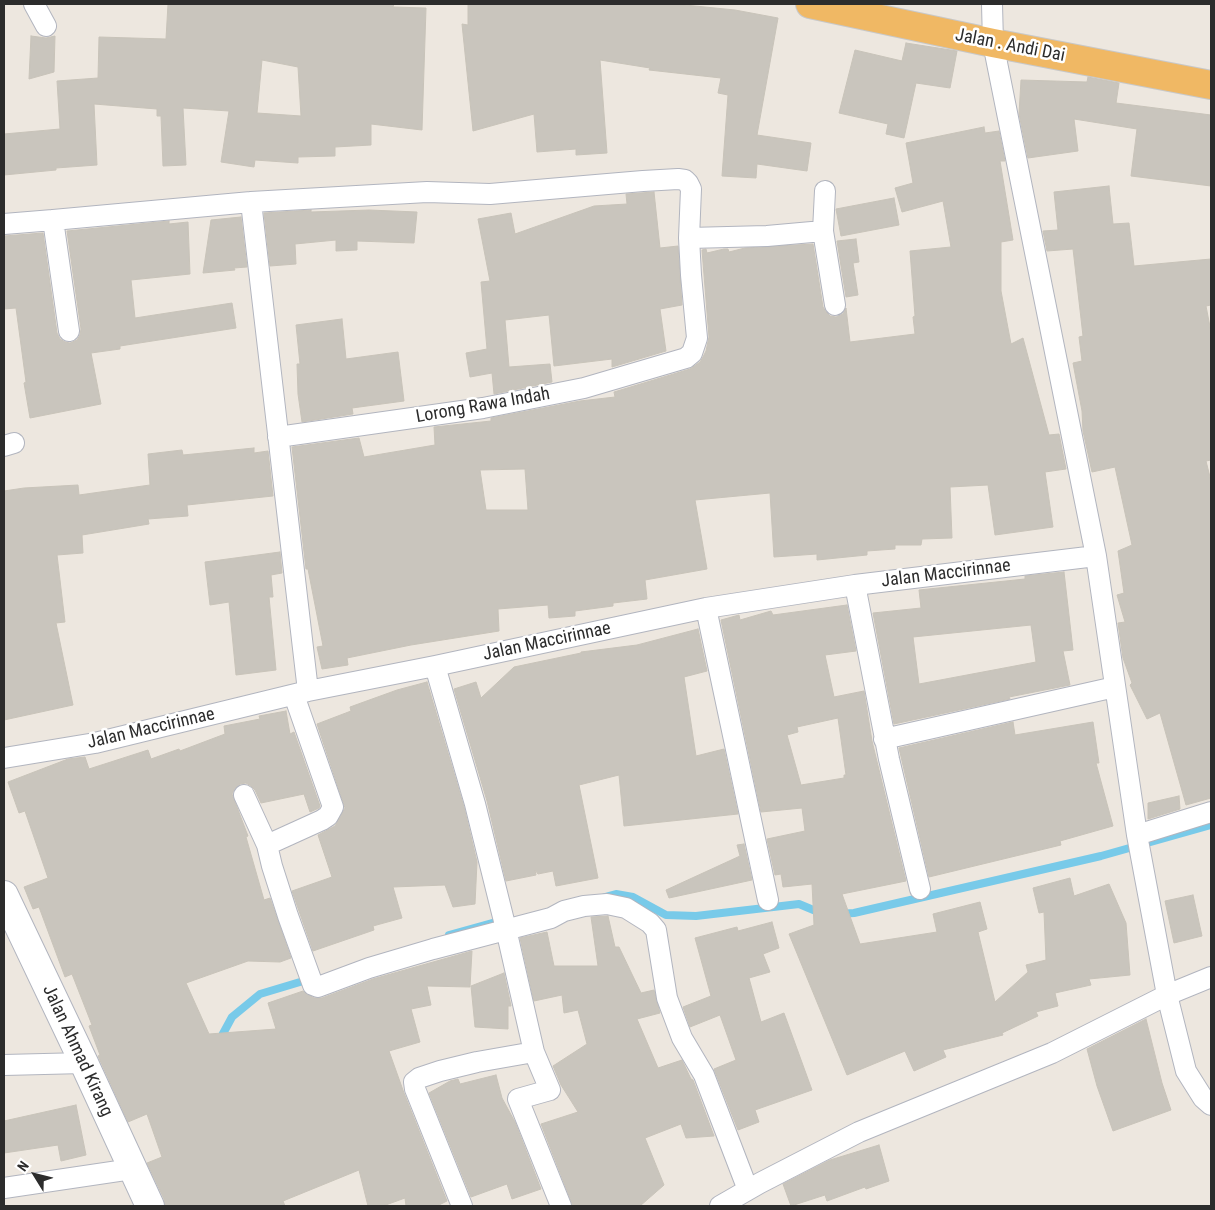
<!DOCTYPE html>
<html>
<head>
<meta charset="utf-8">
<style>
	body { margin:0 }
	#map { position:relative; width:1215px; height:1210px; overflow:hidden; background:#ede7df; font-family:"Roboto Condensed",sans-serif }
	canvas { display:block }
	.frame { position:absolute; inset:0; border:5px solid #2c2c2c; pointer-events:none }
	.north { position:absolute; left:10px; top:1150px; width:50px; height:50px; -webkit-text-stroke:4px #fff; paint-order:stroke; rotate:306deg; font-size:14px; font-weight:700; line-height:20px; text-align:center; color:#2c2c2c }
	.north::after { content:''; display:block; margin:auto; width:18px; height:22px; background:#2c2c2c; clip-path:polygon(50% 0,100% 100%,50% 72%,0 100%) }
</style>
</head>
<body>
<div id="map">
<canvas width="1215" height="1210"></canvas>
<div class="frame"></div>
<div class="north">N</div>
</div>
<script>
const g = document.querySelector('canvas').getContext('2d');
g.lineJoin = 'round';
function poly(rows) {
  const path = new Path2D();
  for (const r of rows) {
    path.moveTo(r[0], r[1]);
    for (let i = 2; i < r.length; i += 2) path.lineTo(r[i], r[i + 1]);
  }
  return path;
}
function trace(path, color, width, dash) {
  g.strokeStyle = color;
  g.lineWidth = width;
  g.lineCap = dash ? 'butt' : 'round';
  g.setLineDash(dash || []);
  g.stroke(path);
}
function fillPath(path, color) {
  g.fillStyle = color;
  g.fill(path, 'evenodd');
}
function drawText(font, color, halo, rows, align = 'center') {
  g.font = font + ' "Roboto Condensed",sans-serif';
  g.lineWidth = 5;
  g.setLineDash([]);
  g.textBaseline = 'middle';
  g.strokeStyle = halo;
  g.fillStyle = color;
  for (const [text, x, y, turn = 0] of rows) {
    g.save();
    g.translate(x, y);
    g.rotate((+turn || 0) * Math.PI / 180);
    g.textAlign = isNaN(turn) ? turn : align;
    if (halo) g.strokeText(text, 0, 0);
    g.fillText(text, 0, 0);
    g.restore();
  }
}
trace(poly([
	[605,897,616,894,633,897,666,915,696,916,799,904,823,914],
	[839,914,854,913,1101,856,1211,825],
	[449,935,503,920],
	[219,1041,232,1017,260,994,310,979]
]), '#78cae9', 8);
const building = poly([
	[168,4,394,4,393,7,426,8,422,130,371,124,371,145,335,147,335,156,298,157,298,163,255,160,254,167,221,162,229,111,183,108,186,165,163,166,161,116,157,116,157,109,94,104,97,165,56,168,56,170,4,175,4,134,60,129,57,81,98,78,99,37,166,39,168,4],
	[262,60,298,67,301,116,257,113,262,60],
	[468,4,675,4,735,10,778,18,757,135,811,143,807,171,757,164,756,178,722,176,728,95,718,93,721,78,649,70,650,68,600,60,607,153,576,155,576,149,537,152,534,114,473,131,462,24,468,25,468,4],
	[31,36,46,38,55,36,54,72,29,79,31,36],
	[906,43,957,51,950,88,916,83,904,138,886,134,888,124,839,113,855,50,902,61,906,43],
	[1088,77,1119,83,1116,103,1211,115,1211,186,1131,176,1137,129,1074,119,1078,151,1028,158,1019,114,1021,80,1087,82,1088,77],
	[984,127,985,133,999,131,1005,161,1000,161,1013,240,1001,242,1001,291,1011,344,1023,338,1049,435,1059,434,1066,469,1045,472,1053,527,995,535,988,485,950,487,952,538,922,539,921,545,895,545,895,549,867,551,867,555,817,560,817,554,774,557,770,493,695,500,707,569,645,580,647,599,613,603,613,606,575,611,575,616,549,618,548,605,498,609,499,631,411,645,347,658,348,665,322,669,317,647,323,646,308,569,306,569,292,447,359,438,364,457,435,445,434,427,491,421,491,418,580,401,615,397,614,392,690,369,700,362,703,357,706,351,709,337,702,250,706,249,707,253,724,249,728,249,729,252,745,248,813,244,823,307,826,312,830,316,836,317,843,314,846,308,850,342,915,334,913,317,915,316,910,251,951,247,943,201,902,212,895,188,913,183,906,143,984,127],
	[525,469,528,510,486,510,480,470,525,469],
	[1109,186,1113,224,1129,223,1134,266,1211,259,1211,305,1206,306,1211,332,1211,460,1206,461,1211,481,1211,798,1186,805,1160,713,1147,719,1130,685,1132,683,1123,658,1118,623,1125,622,1117,595,1124,593,1118,551,1132,545,1115,467,1092,472,1083,431,1082,411,1073,363,1082,361,1079,337,1083,336,1073,249,1047,251,1043,231,1058,230,1054,192,1109,186],
	[654,192,660,248,678,246,682,305,660,309,666,351,612,367,612,359,554,366,549,315,505,320,509,367,550,364,552,382,494,394,492,373,470,377,466,353,487,349,481,282,490,281,478,219,511,213,515,234,594,206,627,204,626,194,654,192],
	[894,198,899,225,841,236,836,209,894,198],
	[311,210,311,212,369,210,417,212,414,243,357,241,357,250,336,251,336,240,295,244,296,264,270,266,264,213,311,210],
	[241,217,247,267,234,268,235,270,203,273,211,220,241,217],
	[169,221,169,224,188,222,190,274,131,280,135,318,232,303,236,328,120,346,120,349,91,353,101,404,30,418,24,383,26,382,16,308,4,309,4,236,43,233,57,333,60,339,65,342,70,343,77,340,80,335,81,329,67,231,169,221],
	[856,239,859,262,853,263,858,295,846,297,837,241,856,239],
	[342,319,346,359,398,352,404,401,352,408,353,414,302,422,298,394,297,364,300,364,296,325,342,319],
	[254,448,254,453,268,451,273,496,187,505,188,516,148,519,149,524,82,535,83,553,57,555,65,622,56,623,73,705,4,720,4,491,24,488,78,485,79,495,150,485,148,454,182,450,183,455,254,448],
	[280,552,282,573,271,575,273,597,269,597,276,670,236,675,229,602,210,605,205,562,280,552],
	[1064,572,1073,650,1063,651,1070,685,1009,697,1010,699,894,724,873,613,921,608,919,590,1025,579,1025,576,1064,572],
	[1031,625,1036,662,919,684,913,637,1031,625],
	[847,605,856,651,825,655,834,697,864,691,872,741,906,881,842,894,860,944,937,932,933,914,980,902,987,929,978,932,995,1002,1028,972,1026,965,1046,960,1044,912,1039,913,1033,888,1070,878,1074,896,1109,884,1126,923,1130,975,1089,979,1091,985,1055,993,1058,1006,1036,1012,1038,1016,1002,1033,1003,1035,943,1050,946,1057,914,1071,905,1051,847,1075,789,934,814,925,812,884,783,887,781,874,775,875,767,839,805,831,802,808,761,812,721,620,739,615,740,620,771,611,773,615,847,605],
	[838,718,846,775,844,775,844,778,801,785,787,735,798,732,797,727,838,718],
	[698,629,707,671,684,677,696,756,724,749,738,814,624,826,619,775,579,785,598,878,556,886,553,871,538,874,535,870,536,875,506,881,487,801,454,689,476,682,481,698,514,667,581,653,581,652,637,645,698,629],
	[427,682,464,807,477,862,475,904,453,907,445,885,393,887,402,918,373,926,374,930,313,951,292,891,332,877,318,835,335,826,345,808,317,724,351,711,350,707,397,690,427,682],
	[286,711,290,734,294,732,320,806,319,808,310,812,304,794,261,803,255,790,251,786,246,783,240,784,235,788,232,794,248,836,246,837,264,900,270,898,291,958,280,962,248,961,186,983,209,1034,276,1029,268,1003,303,991,314,998,322,998,373,979,472,951,470,987,427,986,431,1005,411,1009,420,1042,389,1051,404,1093,447,1201,437,1206,406,1206,405,1198,383,1206,368,1206,359,1170,283,1201,285,1206,165,1206,164,1199,147,1163,162,1157,147,1114,128,1122,98,1056,100,1055,89,1026,92,1025,72,974,65,977,39,907,33,909,24,887,48,878,25,811,19,813,8,782,68,759,85,757,89,769,148,750,151,759,179,749,180,751,225,734,224,726,260,719,259,716,286,711],
	[1013,722,1015,735,1093,722,1099,763,1096,763,1113,826,1060,841,1061,845,929,877,899,748,1013,722],
	[1179,796,1180,809,1148,819,1148,803,1179,796],
	[744,844,752,880,669,898,666,890,740,856,737,845,744,844],
	[1193,895,1202,936,1174,943,1165,901,1193,895],
	[608,916,615,947,619,947,641,993,654,990,660,1013,637,1019,658,1068,682,1060,691,1079,693,1080,714,1136,686,1138,681,1124,645,1138,664,1185,640,1206,573,1206,541,1124,578,1112,561,1085,553,1066,587,1044,578,1010,564,1013,562,995,534,1001,520,938,547,932,554,966,598,966,591,917,608,916],
	[772,922,779,948,763,954,770,972,749,978,761,1022,784,1013,812,1090,755,1110,759,1122,738,1130,714,1069,736,1060,720,1015,690,1027,683,1007,711,996,695,938,737,927,738,931,772,922],
	[504,973,511,1006,508,1006,508,1029,475,1027,471,986,504,973],
	[1146,1019,1162,1083,1171,1110,1113,1131,1097,1086,1087,1049,1146,1019],
	[496,1075,502,1098,515,1122,541,1189,512,1199,507,1184,471,1197,429,1093,450,1081,458,1079,460,1084,496,1075],
	[76,1105,86,1155,61,1161,58,1145,4,1153,4,1121,76,1105],
	[879,1145,889,1181,866,1189,865,1187,827,1201,825,1195,791,1206,783,1184,830,1160,879,1145]
]);
fillPath(building, '#c9c5bd');
trace(building, '#c8c3b9', 1);
const minor = poly([
	[34,4,46,26],
	[992,4,993,43,1096,556,1137,835,1167,995,1186,1071,1203,1098,1211,1105],
	[251,202,308,691],
	[53,220,69,331],
	[4,224,53,220,251,202,427,192,490,194,643,181,678,179,685,180,688,183,691,189,689,238,767,236,823,231,835,305],
	[823,231,825,191],
	[278,437,483,408,584,388,686,358,692,353,697,338,691,275,689,238],
	[4,446,14,443],
	[855,585,889,759,920,889],
	[706,608,768,900],
	[435,666,475,804,506,929,534,1052,550,1090,518,1099,561,1206],
	[294,695,333,807,328,816,322,820,267,845,272,866,288,916,313,985,318,987,369,968,433,949,551,918,564,911,584,906,607,904,626,908,650,923,656,930,667,998,682,1038,704,1075,748,1190],
	[884,739,1115,687],
	[4,758,95,743,308,691,435,666,706,608,855,585,1096,556],
	[244,795,267,845],
	[1137,835,1211,812],
	[4,1065,84,1063],
	[4,1188,132,1169],
	[462,1206,415,1089,414,1082,419,1078,440,1071,477,1062,534,1052],
	[720,1206,760,1183,859,1132,1052,1053,1167,995,1211,977]
]);
const secondary = poly([
	[4,895,84,1063,150,1206]
]);
const trunk = poly([
	[810,4,993,43,1211,85]
]);
trace(minor, '#b2b5bf', 22);
trace(secondary, '#b2b5bf', 30);
trace(trunk, '#c8c8c8', 30);
trace(minor, '#fff', 20);
trace(secondary, '#fff', 28);
trace(trunk, '#f0b864', 28);
drawText('18px', '#2c2c2c', '#fff', [
	["Jalan . Andi Dai",1010,46,11],
	["Lorong Rawa Indah",483,406,-10],
	["Jalan Maccirinnae",946,574,-7],
	["Jalan Maccirinnae",547,642,-12],
	["Jalan Maccirinnae",151,729,-13],
	["Jalan Ahmad Kirang",77,1051,65]
]);
</script>
</body>
</html>
